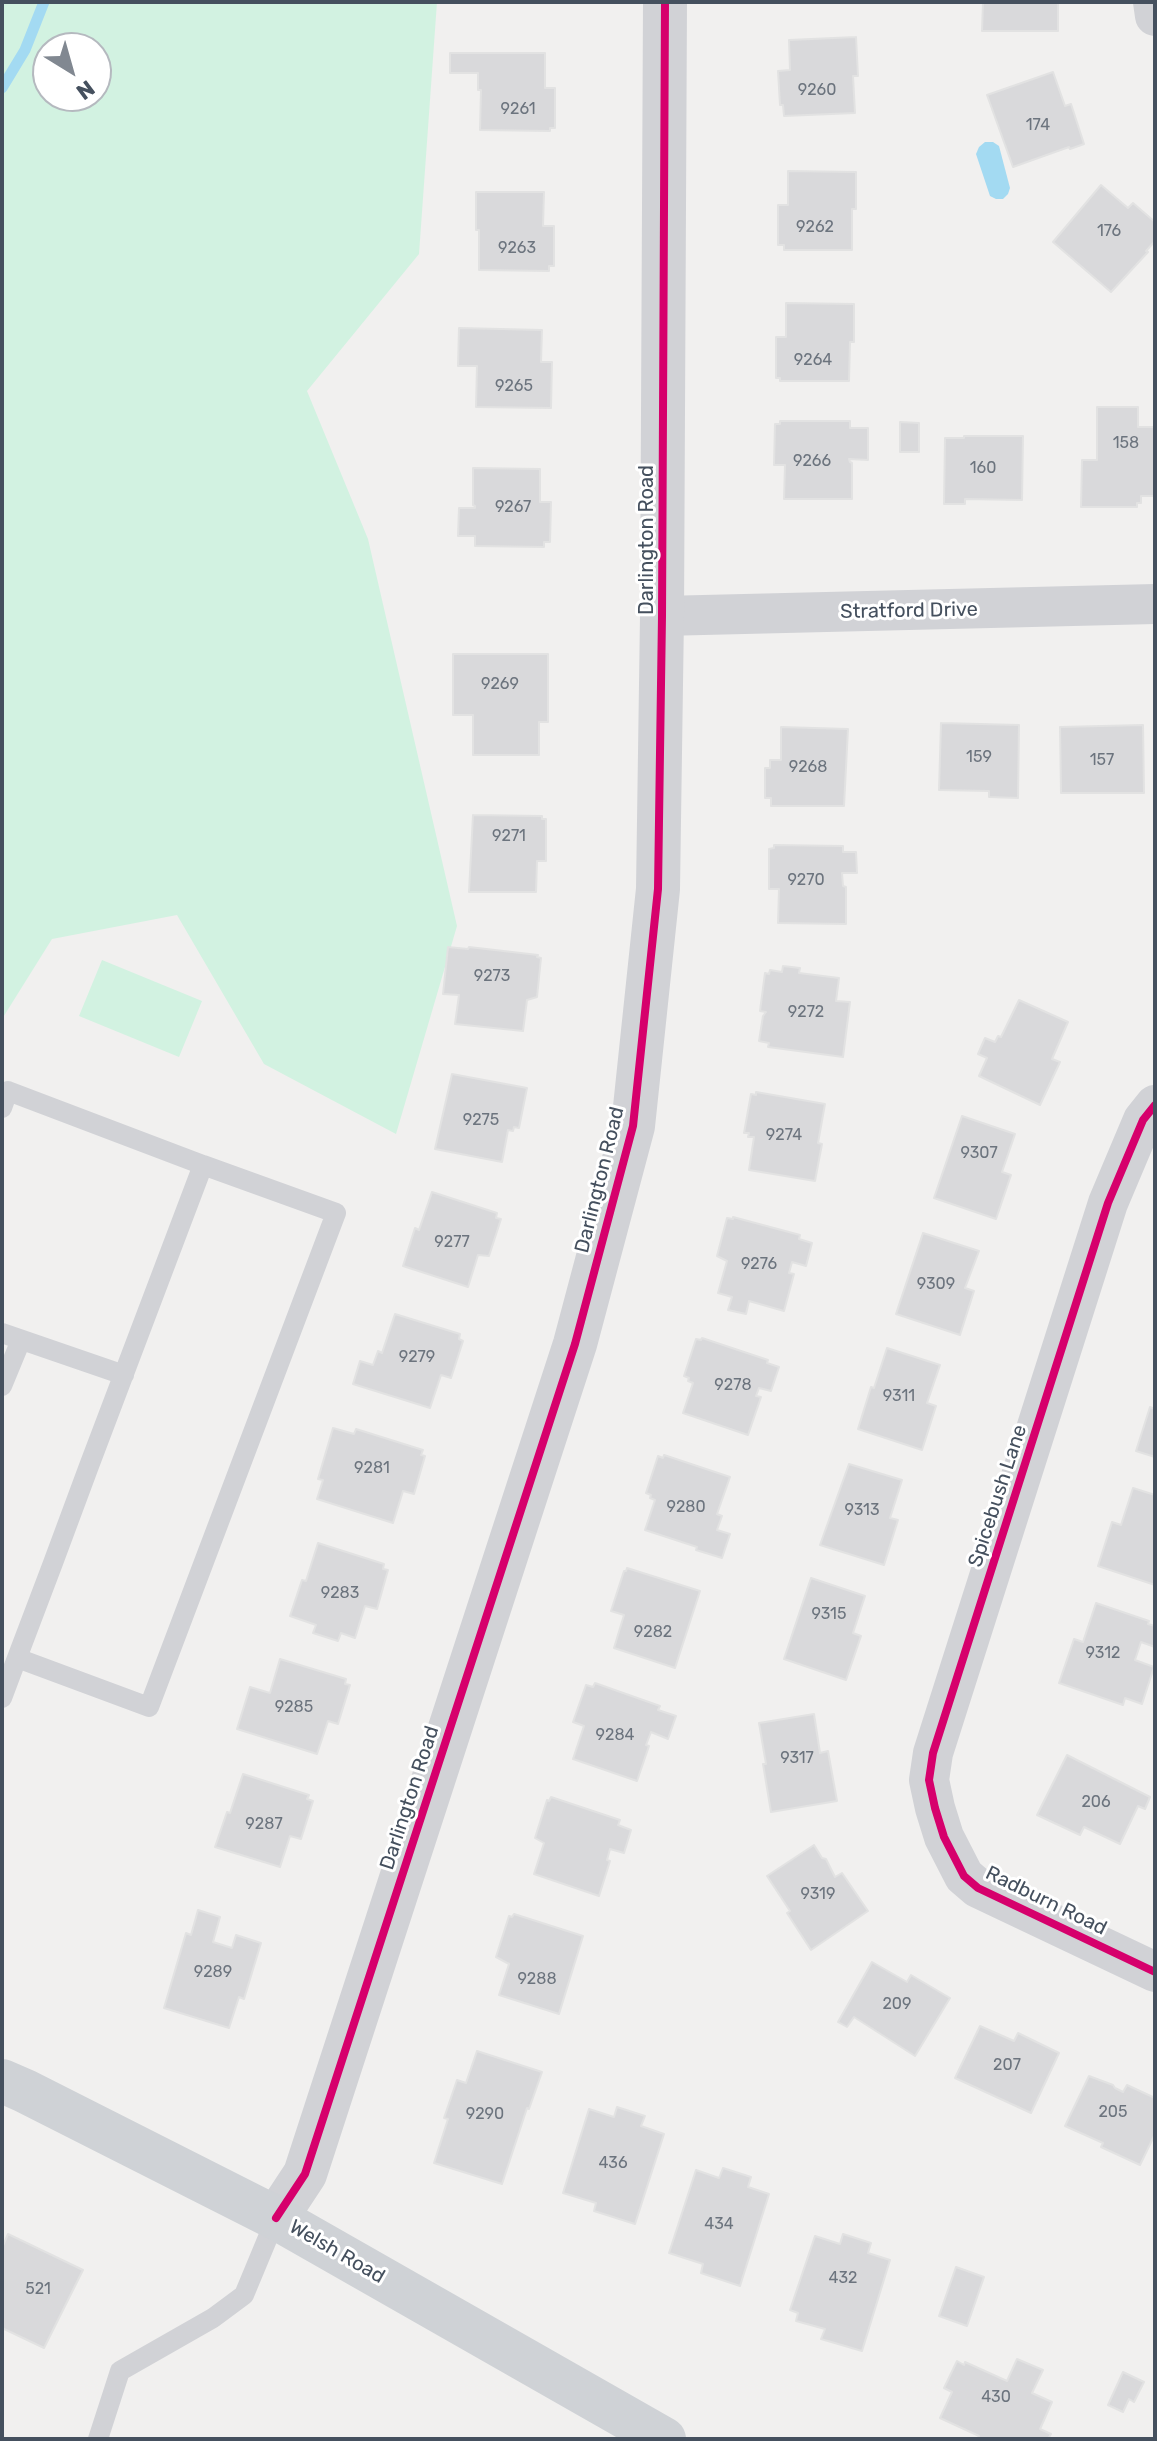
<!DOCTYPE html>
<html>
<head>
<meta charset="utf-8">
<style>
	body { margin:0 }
	#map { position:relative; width:1157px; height:2441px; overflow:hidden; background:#f1f0ef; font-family:Rubik,sans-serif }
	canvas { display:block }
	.frame { position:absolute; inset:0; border:4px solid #45505e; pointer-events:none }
	.north { position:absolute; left:32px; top:32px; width:80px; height:80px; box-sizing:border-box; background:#fff; border:2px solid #b5b9bf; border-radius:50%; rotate:143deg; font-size:22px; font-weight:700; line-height:32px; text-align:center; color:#45505e }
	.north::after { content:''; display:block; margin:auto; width:28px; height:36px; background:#818891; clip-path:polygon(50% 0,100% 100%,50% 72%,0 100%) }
</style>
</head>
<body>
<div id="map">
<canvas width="1157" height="2441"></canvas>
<div class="frame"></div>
<div class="north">N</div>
</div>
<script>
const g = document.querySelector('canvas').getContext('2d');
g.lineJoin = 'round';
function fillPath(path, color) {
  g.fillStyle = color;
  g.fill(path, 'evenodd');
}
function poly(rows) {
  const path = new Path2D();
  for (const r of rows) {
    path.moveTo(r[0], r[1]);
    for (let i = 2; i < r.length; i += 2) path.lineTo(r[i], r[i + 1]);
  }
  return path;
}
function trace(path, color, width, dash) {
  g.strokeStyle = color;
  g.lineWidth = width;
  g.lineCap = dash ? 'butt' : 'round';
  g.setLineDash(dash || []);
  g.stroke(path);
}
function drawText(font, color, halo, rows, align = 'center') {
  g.font = font + ' Rubik,sans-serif';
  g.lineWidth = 6;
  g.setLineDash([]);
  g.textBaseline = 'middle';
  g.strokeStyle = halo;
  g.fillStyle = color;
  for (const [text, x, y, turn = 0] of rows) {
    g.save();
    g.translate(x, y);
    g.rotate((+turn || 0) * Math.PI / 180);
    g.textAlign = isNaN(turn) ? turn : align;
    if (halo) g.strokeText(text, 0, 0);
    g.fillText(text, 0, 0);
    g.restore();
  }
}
fillPath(poly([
	[2,2,437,2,419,254,307,391,368,539,457,926,396,1134,264,1064,177,915,52,939,2,1019],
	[48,48,96,48,96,96,48,96],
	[102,960,202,1001,179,1057,79,1016]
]), '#d2f2e1');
fillPath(poly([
	[985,142,993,142,999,146,1010,188,1008,194,1003,199,996,199,990,196,976,154,979,147]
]), '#a3daf2');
trace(poly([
	[2,88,25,50,44,2]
]), '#a3daf2', 11);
const building = poly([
	[983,2,1058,2,1058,31,982,31,983,2],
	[856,37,858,76,853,76,855,113,784,116,783,105,780,105,778,71,790,70,789,40,856,37],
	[450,53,545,53,545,88,555,88,555,128,550,128,550,131,480,130,481,90,478,90,478,73,450,73,450,53],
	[1053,72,1065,106,1071,104,1084,144,1070,149,1069,147,1013,167,987,95,1053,72],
	[788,171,856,172,856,209,852,209,852,250,784,250,784,245,778,245,778,205,788,205,788,171],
	[1101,185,1128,208,1133,203,1155,222,1155,241,1146,251,1148,252,1111,292,1053,242,1101,185],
	[476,192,544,192,543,226,554,226,554,266,549,266,549,271,479,270,479,230,476,230,476,192],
	[786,303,854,304,854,342,850,342,849,381,780,381,780,378,776,378,776,337,786,337,786,303],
	[459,328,542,330,541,362,552,362,551,408,476,407,477,366,458,366,459,328],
	[1097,407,1138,407,1138,427,1155,427,1155,422,1155,496,1141,496,1141,503,1137,503,1137,507,1081,507,1082,460,1097,460,1097,407],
	[780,421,850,421,850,428,868,428,868,460,849,459,850,462,852,463,852,499,784,499,785,465,774,465,775,424,780,424,780,421],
	[900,422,919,423,919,452,900,452,900,422],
	[964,436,1023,436,1022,500,965,499,965,504,944,504,945,438,964,438,964,436],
	[473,468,540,469,540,502,551,502,550,542,544,542,544,547,475,546,475,536,458,536,459,508,475,508,475,506,473,505,473,468],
	[453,654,548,654,548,722,539,722,539,755,473,755,473,715,453,715,453,654],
	[941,723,1019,725,1018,798,989,797,989,791,939,790,941,723],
	[1143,725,1144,793,1061,793,1060,727,1143,725],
	[781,727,848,729,844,806,771,806,771,798,765,798,765,768,770,768,770,760,781,760,781,727],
	[473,815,542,816,542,819,546,819,546,861,537,861,536,892,469,892,473,815],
	[774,845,843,846,843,852,856,852,857,873,842,873,843,886,846,887,846,924,778,923,779,889,769,889,769,849,774,848,774,845],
	[448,947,468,949,469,947,538,955,537,957,541,958,537,997,527,1000,523,1031,455,1024,459,995,443,994,448,947],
	[783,966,800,968,799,973,839,978,836,1001,850,1002,843,1057,768,1047,769,1043,759,1041,763,1016,766,1012,760,1011,765,973,769,974,770,970,782,972,783,966],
	[1019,1000,1068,1022,1052,1059,1060,1062,1040,1105,979,1076,987,1058,978,1054,985,1038,995,1042,998,1036,1001,1037,1019,1000],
	[452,1074,527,1088,519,1128,514,1127,513,1131,508,1130,502,1162,435,1149,452,1074],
	[756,1092,825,1104,818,1143,822,1144,815,1181,749,1170,754,1137,748,1137,749,1133,744,1133,751,1094,756,1095,756,1092],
	[962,1116,1015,1134,1002,1172,1011,1175,996,1219,934,1198,962,1116],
	[432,1192,497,1213,496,1218,501,1219,489,1256,478,1255,468,1287,403,1266,415,1228,419,1230,432,1192],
	[733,1217,800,1235,799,1239,812,1243,806,1266,792,1262,789,1273,794,1274,784,1311,749,1301,746,1314,728,1310,732,1297,718,1293,727,1261,717,1256,727,1218,733,1219,733,1217],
	[923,1233,979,1251,965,1288,974,1291,960,1335,896,1314,923,1233],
	[395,1314,460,1334,459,1339,463,1341,451,1378,441,1375,430,1408,353,1384,360,1361,373,1365,378,1351,382,1353,395,1314],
	[702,1338,768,1360,767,1363,779,1367,771,1391,759,1388,756,1396,761,1397,748,1435,683,1413,693,1383,688,1381,689,1378,684,1376,696,1339,701,1340,702,1338],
	[887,1348,940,1365,927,1403,936,1406,922,1450,858,1429,871,1387,874,1388,887,1348],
	[1150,1407,1155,1409,1155,1457,1136,1451,1150,1407],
	[333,1428,354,1434,356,1429,423,1450,421,1455,425,1456,414,1494,403,1491,393,1523,317,1499,323,1480,318,1479,333,1428],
	[664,1455,730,1477,717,1514,722,1516,717,1530,730,1534,722,1558,696,1550,697,1547,645,1530,655,1500,650,1498,651,1495,646,1493,658,1456,663,1458,664,1455],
	[849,1464,902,1480,890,1518,898,1520,884,1565,820,1545,849,1464],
	[1133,1488,1155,1495,1155,1585,1098,1566,1112,1522,1121,1525,1133,1488],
	[318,1543,384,1564,383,1569,388,1570,377,1609,365,1606,355,1638,341,1633,338,1641,313,1633,316,1625,290,1616,302,1580,306,1581,318,1543],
	[627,1568,700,1591,675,1668,614,1648,624,1615,611,1611,624,1571,626,1571,627,1568],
	[811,1578,865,1596,853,1633,861,1636,846,1680,784,1659,811,1578],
	[1096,1603,1149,1621,1148,1624,1155,1626,1155,1647,1141,1642,1135,1660,1154,1667,1142,1704,1125,1698,1123,1705,1059,1683,1074,1639,1083,1642,1096,1603],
	[280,1659,346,1679,345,1684,350,1685,338,1724,328,1721,317,1754,237,1729,250,1687,270,1693,280,1659],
	[595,1683,660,1706,658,1710,676,1716,668,1739,651,1732,646,1745,649,1746,637,1781,573,1759,584,1726,573,1722,586,1685,593,1687,595,1683],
	[814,1714,820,1753,828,1751,837,1801,771,1812,763,1764,766,1764,759,1723,814,1714],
	[1067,1755,1150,1797,1145,1809,1138,1806,1120,1844,1084,1827,1080,1835,1037,1815,1067,1755],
	[243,1774,309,1795,307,1799,313,1801,301,1839,290,1836,280,1867,215,1847,227,1812,230,1813,243,1774],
	[551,1797,620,1820,618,1825,631,1830,624,1853,610,1849,607,1860,610,1861,599,1896,534,1874,544,1843,535,1838,547,1800,549,1801,551,1797],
	[814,1845,822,1858,826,1859,835,1877,842,1873,868,1911,811,1950,787,1913,790,1911,767,1876,814,1845],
	[198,1910,220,1917,213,1942,232,1948,236,1935,261,1943,244,1999,239,1997,229,2028,164,2008,186,1933,191,1935,198,1910],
	[514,1914,583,1936,559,2014,499,1995,509,1964,496,1957,509,1916,512,1917,514,1914],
	[872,1962,907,1982,911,1975,950,1998,915,2056,854,2017,847,2027,838,2022,872,1962],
	[980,2026,1014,2041,1018,2033,1059,2053,1031,2113,955,2078,980,2026],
	[477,2051,542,2072,529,2109,527,2108,502,2184,434,2163,448,2119,444,2118,457,2080,466,2083,477,2051],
	[1089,2076,1113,2085,1115,2088,1123,2092,1127,2085,1155,2098,1155,2134,1140,2165,1101,2147,1103,2143,1065,2126,1089,2076],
	[617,2107,645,2116,641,2126,664,2134,635,2224,594,2211,596,2203,563,2193,589,2109,614,2117,617,2107],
	[723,2168,751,2177,748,2187,769,2194,740,2286,701,2273,703,2264,669,2253,696,2170,719,2178,723,2168],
	[8,2234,83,2270,44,2348,2,2328,2,2248,8,2234],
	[843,2234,871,2243,868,2253,890,2260,862,2351,821,2339,825,2329,796,2321,798,2313,790,2310,815,2236,840,2244,843,2234],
	[956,2267,984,2277,967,2326,939,2316,956,2267],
	[1017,2359,1043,2370,1032,2393,1052,2402,1040,2429,1051,2434,1048,2439,977,2439,979,2436,940,2418,952,2392,944,2388,957,2361,964,2365,965,2362,1007,2381,1017,2359],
	[1123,2372,1144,2382,1134,2402,1129,2399,1123,2412,1108,2405,1123,2372]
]);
fillPath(building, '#d9d9db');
trace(building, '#e2e2e2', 2);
trace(poly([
	[2,1108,8,1091,203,1165],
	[2,1333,124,1375],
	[2,1386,21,1340],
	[2,1698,17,1658,53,1563,89,1466,203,1165,336,1213,149,1707,17,1658],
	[98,2439,120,2371,213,2318,244,2295,276,2218]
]), '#d1d2d6', 20);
trace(poly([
	[1153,2,1155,16],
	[662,616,1155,604],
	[1155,1105,1143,1120,1108,1203,933,1753,929,1780,935,1808,944,1837,964,1876,978,1888,1155,1972]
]), '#d1d2d6', 40);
trace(poly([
	[276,2218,305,2174,575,1344,633,1126,658,889,662,616,665,2]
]), '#d1d2d6', 44);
trace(poly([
	[2,2081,25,2091,276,2218,664,2439]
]), '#cfd2d6', 44);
trace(poly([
	[1155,1105,1143,1120,1108,1203,933,1753,929,1780,935,1808,944,1837,964,1876,978,1888,1155,1972],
	[276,2218,305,2174,575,1344,633,1126,658,889,662,616,665,2]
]), '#d6006c', 8);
drawText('16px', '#6c747e', null, [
	["9260",817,90],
	["9261",518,109],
	["174",1038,125],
	["9262",815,227],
	["176",1109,231],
	["9263",517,248],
	["9264",813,360],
	["9265",514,386],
	["158",1126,443],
	["9266",812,461],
	["160",983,468],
	["9267",513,507],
	["9269",500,684],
	["159",979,757],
	["157",1102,760],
	["9268",808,767],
	["9271",509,836],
	["9270",806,880],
	["9273",492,976],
	["9272",806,1012],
	["9275",481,1120],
	["9274",784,1135],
	["9307",979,1153],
	["9277",452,1242],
	["9276",759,1264],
	["9309",936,1284],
	["9279",417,1357],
	["9278",733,1385],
	["9311",899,1396],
	["9281",372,1468],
	["9280",686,1507],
	["9313",862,1510],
	["9283",340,1593],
	["9315",829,1614],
	["9282",653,1632],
	["9312",1103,1653],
	["9285",294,1707],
	["9284",615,1735],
	["9317",797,1758],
	["206",1096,1802],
	["9287",264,1824],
	["9319",818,1894],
	["9289",213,1972],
	["9288",537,1979],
	["209",897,2004],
	["207",1007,2065],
	["205",1113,2112],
	["9290",485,2114],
	["436",613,2163],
	["434",719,2224],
	["432",843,2278],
	["521",38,2289],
	["430",996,2397]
]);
drawText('20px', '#45505e', '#fff', [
	["Darlington Road",647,540,-90],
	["Stratford Drive",909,611,-1],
	["Darlington Road",600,1180,-76],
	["Spicebush Lane",998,1496,-72],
	["Darlington Road",410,1798,-72],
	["Radburn Road",1046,1901,26],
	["Welsh Road",337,2252,30]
]);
</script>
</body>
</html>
